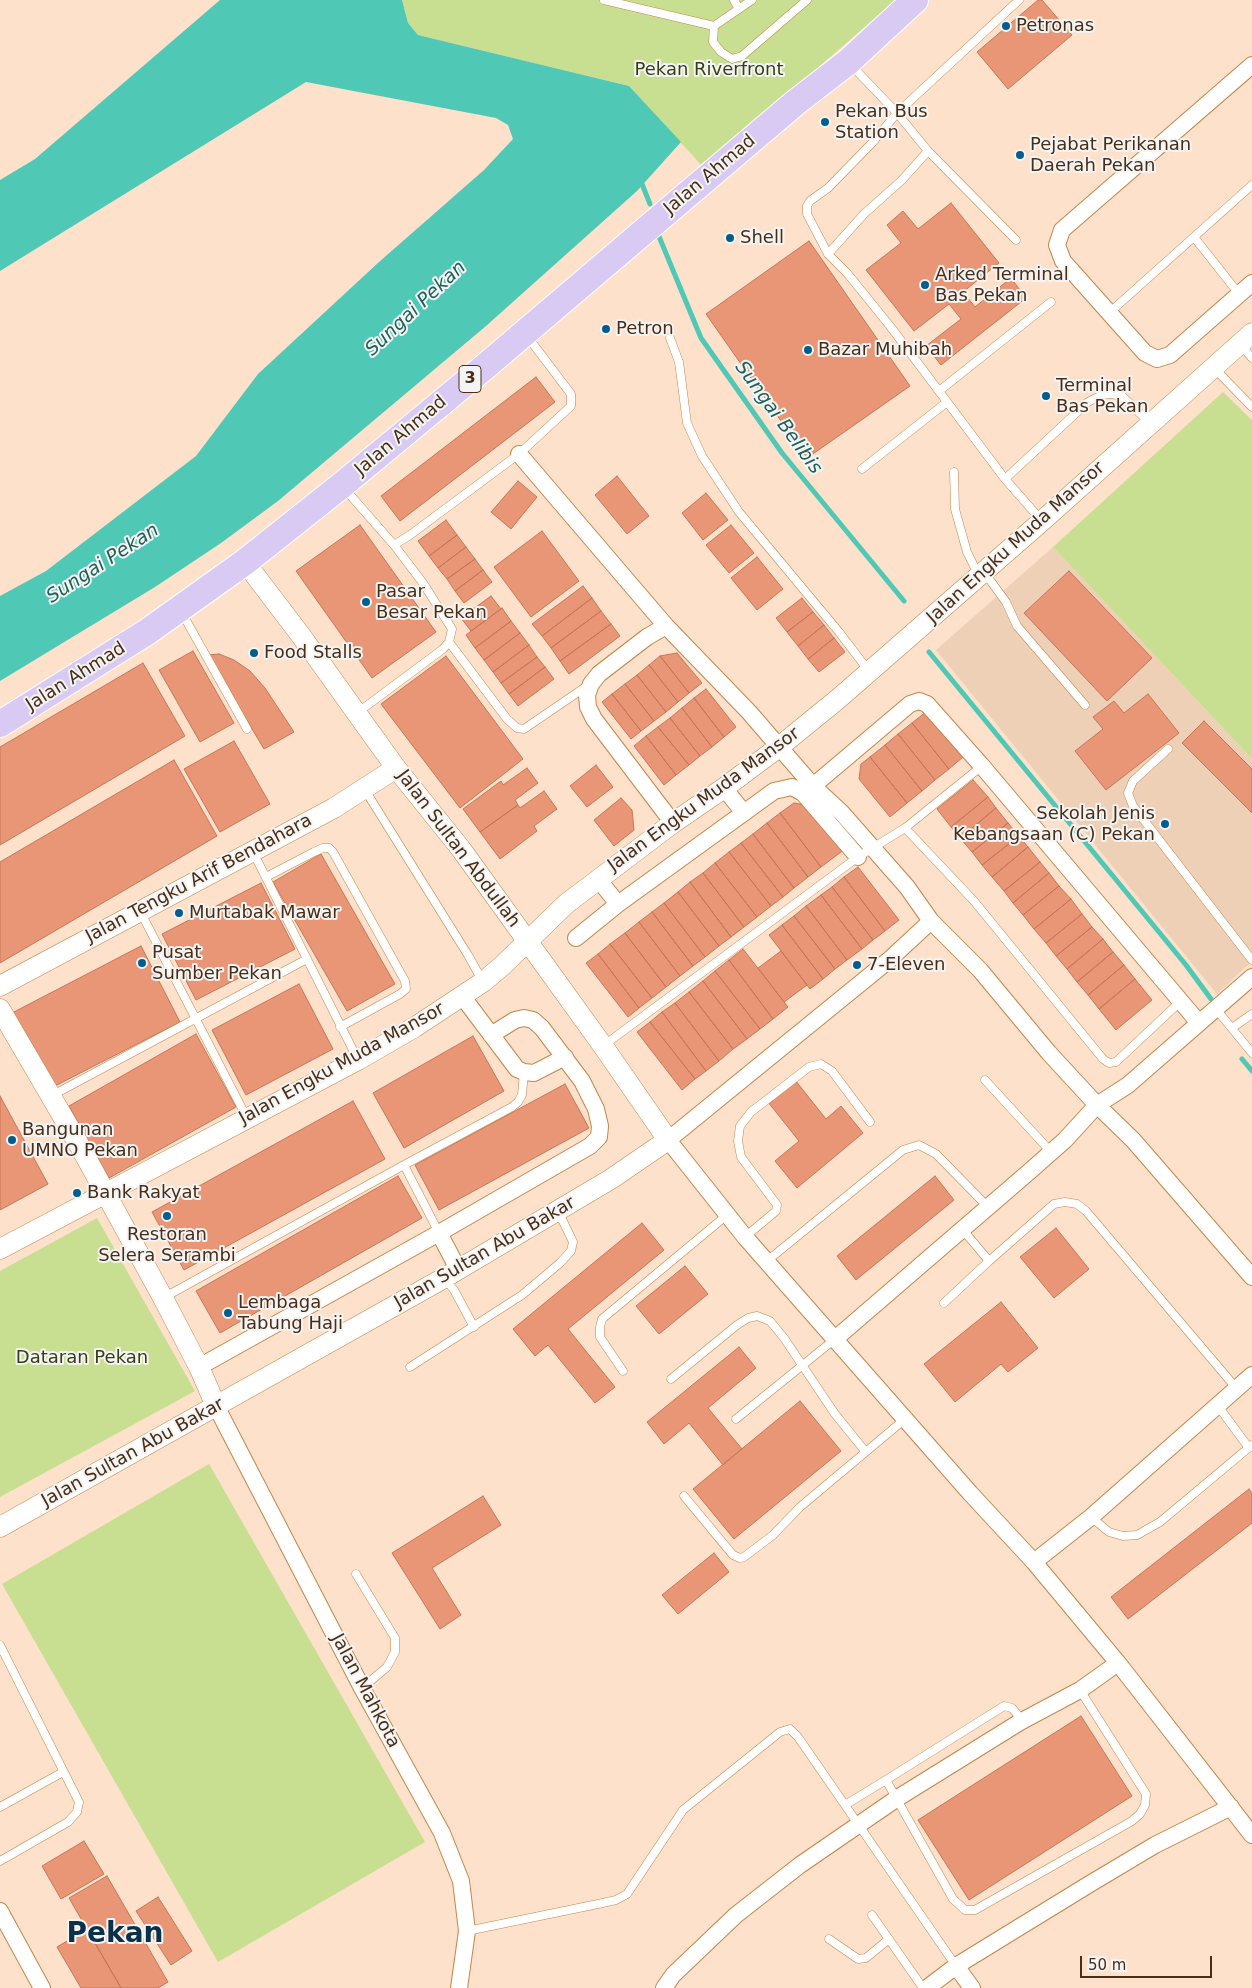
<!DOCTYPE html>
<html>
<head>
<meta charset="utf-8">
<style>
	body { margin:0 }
	#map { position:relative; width:1252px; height:1988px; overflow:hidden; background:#fde1ca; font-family:"DejaVu Sans",sans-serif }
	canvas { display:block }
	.scale { position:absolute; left:1080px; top:1956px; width:132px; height:22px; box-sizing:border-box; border:2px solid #492e15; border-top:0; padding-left:6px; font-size:15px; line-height:18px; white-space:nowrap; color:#492e15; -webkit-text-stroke:4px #f4f4f4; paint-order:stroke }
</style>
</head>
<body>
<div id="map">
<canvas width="1252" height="1988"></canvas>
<div class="scale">50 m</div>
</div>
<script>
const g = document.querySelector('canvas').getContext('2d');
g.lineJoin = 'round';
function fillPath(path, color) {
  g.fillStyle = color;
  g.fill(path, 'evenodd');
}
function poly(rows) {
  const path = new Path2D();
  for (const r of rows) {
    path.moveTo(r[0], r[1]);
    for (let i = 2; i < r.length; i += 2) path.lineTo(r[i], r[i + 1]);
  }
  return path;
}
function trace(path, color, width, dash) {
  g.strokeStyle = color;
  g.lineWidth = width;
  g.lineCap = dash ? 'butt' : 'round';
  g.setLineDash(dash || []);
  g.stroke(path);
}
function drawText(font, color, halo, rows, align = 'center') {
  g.font = font + ' "DejaVu Sans",sans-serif';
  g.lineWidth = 4;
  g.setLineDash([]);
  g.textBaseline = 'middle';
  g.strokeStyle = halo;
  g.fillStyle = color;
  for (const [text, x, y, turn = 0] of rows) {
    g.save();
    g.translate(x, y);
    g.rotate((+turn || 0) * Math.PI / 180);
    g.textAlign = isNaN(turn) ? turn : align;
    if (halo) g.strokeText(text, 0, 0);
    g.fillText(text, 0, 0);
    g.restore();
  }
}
fillPath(poly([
	[1053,547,1252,759,1252,961,1217,994,936,650]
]), '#eed0b6');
fillPath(poly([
	[402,0,896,0,703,167,629,86,418,35,408,23],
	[1223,392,1252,420,1252,759,1053,547],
	[97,1218,195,1391,0,1497,0,1271],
	[209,1464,425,1842,218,1962,2,1584]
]), '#c8df92');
fillPath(poly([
	[220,0,402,0,408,23,418,35,629,86,681,142,637,191,486,326,278,501,221,543,155,587,0,681,0,596,46,571,196,456,258,374,379,262,484,170,513,139,508,125,496,118,306,82,0,271,0,180,35,159]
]), '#50c8b6');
trace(poly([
	[640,179,650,204],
	[658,234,701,338,782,453,904,601],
	[929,652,1186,965,1211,999],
	[1242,1059,1252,1071]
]), '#50c8b6', 5);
const building = poly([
	[1038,0,1042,0,1072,35,1008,89,977,52,1038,0],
	[951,203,999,263,963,292,975,307,1011,278,1026,298,941,365,926,346,961,319,949,304,914,331,866,270,901,243,887,225,903,211,918,229,951,203],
	[809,241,910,386,807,458,706,314,809,241],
	[536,377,555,402,400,521,381,496,536,377],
	[617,476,649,516,627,534,595,495,617,476],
	[518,481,537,497,511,529,491,512,518,481],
	[706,493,728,520,703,540,682,513,706,493],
	[446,520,457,535,429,556,418,541,446,520],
	[360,525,436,632,372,678,296,571,360,525],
	[731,525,754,553,729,573,706,545,731,525],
	[542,531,579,581,531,617,494,567,542,531],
	[457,535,466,547,438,568,429,556,457,535],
	[466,547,475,559,447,579,438,568,466,547],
	[757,557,783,589,757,610,731,578,757,557],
	[475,559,483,570,455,591,447,579,475,559],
	[483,570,492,582,464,603,455,591,483,570],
	[1069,571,1152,658,1107,701,1024,613,1069,571],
	[583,586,592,598,542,636,532,624,583,586],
	[491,596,501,609,471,631,461,618,491,596],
	[592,598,601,611,551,648,542,636,592,598],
	[802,598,813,612,787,632,776,618,802,598],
	[502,608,511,621,475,648,466,635,502,608],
	[601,611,611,624,560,661,551,648,601,611],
	[813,612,824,625,798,646,787,632,813,612],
	[511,621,520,633,484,660,475,648,511,621],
	[611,624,620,636,569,674,560,661,611,624],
	[824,625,834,638,808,659,798,646,824,625],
	[520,633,529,645,493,672,484,660,520,633],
	[834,638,845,652,819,672,808,659,834,638],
	[529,645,537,657,501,683,493,672,529,645],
	[193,651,234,723,200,742,159,670,193,651],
	[677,653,702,683,689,693,660,656,677,653],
	[219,654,234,660,250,671,265,688,294,732,264,749,208,655,219,654],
	[446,656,523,759,460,808,381,704,446,656],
	[660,656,689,693,678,702,649,665,660,656],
	[537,657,545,667,509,694,501,683,537,657],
	[143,663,185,736,0,845,0,747,143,663],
	[649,665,678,702,666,712,637,675,649,665],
	[545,667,554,679,518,706,509,694,545,667],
	[637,675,666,712,654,721,625,684,637,675],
	[625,684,654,721,641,731,612,694,625,684],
	[706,689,736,727,724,737,694,698,706,689],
	[612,694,641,731,631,739,602,702,612,694],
	[1148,694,1179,733,1106,790,1075,751,1103,729,1093,717,1114,701,1124,713,1148,694],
	[694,698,724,737,712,747,682,708,694,698],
	[682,708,712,747,700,756,670,718,682,708],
	[926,712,963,757,949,769,912,723,926,712],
	[670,718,700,756,689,765,658,727,670,718],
	[1204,721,1252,769,1252,813,1182,743,1204,721],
	[912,723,949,769,935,780,898,734,912,723],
	[658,727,689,765,676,775,646,736,658,727],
	[898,734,935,780,922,791,885,745,898,734],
	[646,736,676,775,664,785,634,746,646,736],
	[234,741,270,804,220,832,184,769,234,741],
	[885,745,922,791,907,803,870,757,885,745],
	[870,757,907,803,890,817,859,779,861,764,870,757],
	[174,760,217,836,0,963,0,862,174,760],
	[596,765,613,787,587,807,570,786,596,765],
	[527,768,538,783,515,800,518,805,480,832,463,809,501,781,503,785,527,768],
	[973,780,988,797,951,827,937,809,973,780],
	[544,791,557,809,534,826,537,831,500,859,480,832,518,805,520,808,544,791],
	[988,797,996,808,960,838,951,827,988,797],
	[621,798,632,810,634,830,614,846,594,820,621,798],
	[794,803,811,806,845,849,821,867,780,813,794,803],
	[996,808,1008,823,972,852,960,838,996,808],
	[780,813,821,867,808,877,767,823,780,813],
	[767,823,808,877,794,888,753,834,767,823],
	[1008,823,1019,836,982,865,972,852,1008,823],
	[753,834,794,888,783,897,741,843,753,834],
	[1019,836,1028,847,992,877,982,865,1019,836],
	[741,843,783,897,771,906,729,852,741,843],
	[1028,847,1040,862,1004,891,992,877,1028,847],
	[729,852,771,906,757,917,715,863,729,852],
	[321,854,395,984,347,1011,273,882,321,854],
	[1040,862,1049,873,1013,903,1004,891,1040,862],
	[715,863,757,917,744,927,703,873,715,863],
	[858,867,899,920,885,931,844,877,858,867],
	[703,873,744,927,731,937,690,882,703,873],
	[1049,873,1059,886,1023,915,1013,903,1049,873],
	[844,877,885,931,873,940,832,887,844,877],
	[690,882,731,937,719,946,678,892,690,882],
	[261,883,295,949,196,1000,162,934,261,883],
	[1059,886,1071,899,1034,929,1023,915,1059,886],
	[832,887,873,940,862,949,821,895,832,887],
	[678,892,719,946,705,957,664,903,678,892],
	[821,895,862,949,847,960,806,906,821,895],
	[1071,899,1082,914,1046,943,1034,929,1071,899],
	[664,903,705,957,693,966,652,912,664,903],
	[806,906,847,960,835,969,794,916,806,906],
	[652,912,693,966,680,976,639,922,652,912],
	[1082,914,1092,927,1056,956,1046,943,1082,914],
	[794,916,835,969,823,979,782,925,794,916],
	[639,922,680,976,666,987,625,933,639,922],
	[782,925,823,979,810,989,769,935,782,925],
	[1092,927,1103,939,1067,969,1056,956,1092,927],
	[625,933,666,987,652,998,610,944,625,933],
	[1103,939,1113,952,1077,982,1067,969,1103,939],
	[610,944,652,998,639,1008,598,954,610,944],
	[141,946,180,1022,51,1088,12,1013,141,946],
	[743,949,788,1007,773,1019,729,960,743,949],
	[781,951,807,985,784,1002,758,968,781,951],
	[1113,952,1124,965,1088,995,1077,982,1113,952],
	[598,954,639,1008,628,1017,586,963,598,954],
	[729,960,773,1019,760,1029,715,971,729,960],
	[1124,965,1135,979,1099,1009,1088,995,1124,965],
	[715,971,760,1029,747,1039,703,981,715,971],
	[1135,979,1152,1000,1116,1030,1099,1009,1135,979],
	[703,981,747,1039,733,1049,689,992,703,981],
	[299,984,333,1049,246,1095,212,1030,299,984],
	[689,992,733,1049,719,1061,675,1003,689,992],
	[675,1003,719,1061,706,1071,662,1012,675,1003],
	[662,1012,706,1071,695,1079,650,1022,662,1012],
	[650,1022,695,1079,682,1090,637,1032,650,1022],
	[196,1034,236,1107,109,1178,69,1106,196,1034],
	[473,1036,504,1091,404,1148,373,1093,473,1036],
	[795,1080,826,1119,841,1106,863,1133,797,1188,775,1161,799,1141,768,1102,795,1080],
	[565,1084,589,1128,439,1210,415,1165,565,1084],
	[0,1096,48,1184,0,1210,0,1096],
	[353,1101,385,1159,184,1270,152,1212,353,1101],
	[398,1176,422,1218,220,1333,196,1291,398,1176],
	[935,1176,954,1200,856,1280,837,1256,935,1176],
	[642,1223,664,1250,568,1329,615,1387,595,1403,548,1345,535,1356,513,1329,642,1223],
	[1056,1228,1089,1269,1054,1298,1020,1257,1056,1228],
	[685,1266,708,1294,659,1334,636,1306,685,1266],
	[1001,1302,1038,1348,1008,1372,1001,1364,955,1402,924,1364,1001,1302],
	[739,1347,756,1368,708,1408,742,1449,723,1465,689,1423,664,1444,647,1422,739,1347],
	[800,1401,841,1451,734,1539,693,1489,800,1401],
	[1249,1489,1252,1493,1252,1523,1128,1619,1111,1597,1249,1489],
	[483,1496,501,1525,432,1568,461,1615,440,1629,392,1553,483,1496],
	[714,1553,729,1572,678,1614,662,1595,714,1553],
	[1081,1716,1132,1796,969,1900,918,1820,1081,1716],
	[84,1841,104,1874,61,1899,42,1866,84,1841],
	[107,1876,168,1982,158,1988,121,1988,69,1898,107,1876],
	[158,1897,192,1951,171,1965,136,1911,158,1897],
	[87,1929,121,1988,81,1988,57,1947,87,1929]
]);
fillPath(building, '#e89676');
trace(building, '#c67657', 1);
const service = poly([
	[604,0,714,26,752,0],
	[734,0,739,9],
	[1019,0,897,113,873,142,828,188,810,201,807,206,807,214,828,254,847,273,890,326,1005,479,1042,521],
	[714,26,713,42,721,52,732,59,742,56,807,0],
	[851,65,897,113,928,151,1016,240],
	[1194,237,1239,294],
	[828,254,864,214,902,180,928,151],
	[1109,313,1252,185],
	[670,338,679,362,687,423,702,456,739,512,839,632,868,670],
	[1241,345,1252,358],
	[1213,367,1252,407],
	[939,391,1051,302],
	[862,469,947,402],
	[954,472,955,509,967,552,978,574],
	[1005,479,1088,402,1102,395,1111,394,1122,396,1150,423],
	[344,488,394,545,423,583,452,629,449,642,443,649,357,713],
	[394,545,410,535,519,454,571,406,571,394,527,336],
	[984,572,1006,602,1017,626,1085,705],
	[182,613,247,729],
	[449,642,507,719,517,728,524,729,587,686],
	[1168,749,1133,781,1128,793,1133,806,1252,960],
	[365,790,468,955,482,980],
	[905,828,982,766],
	[253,852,358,1060],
	[266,877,314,852,323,848,329,848,333,852,405,981,406,989,400,994,340,1027],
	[141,913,247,1118],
	[1216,1009,1252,1053],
	[1232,1028,1252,1014],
	[603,1046,858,857,905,828,974,901,1103,1059,1109,1063,1116,1062,1181,1001],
	[985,1080,1051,1152],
	[51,1096,307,959],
	[404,1165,439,1233],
	[963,1230,989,1261],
	[745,1237,776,1211,777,1205,741,1157,738,1141,740,1126,751,1112,809,1067,821,1064,832,1071,870,1122],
	[767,1261,903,1150,919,1145,936,1154,989,1208],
	[445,1279,454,1290,474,1327],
	[163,1298,404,1165,512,1107,518,1102,522,1095,524,1072],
	[944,1303,989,1261,1054,1204,1065,1202,1077,1204,1086,1211,1237,1389],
	[410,1367,522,1295,560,1263,571,1251,573,1242,558,1211],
	[623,1371,600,1337,600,1327,602,1319,727,1215],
	[671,1379,737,1325,748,1318,757,1316,770,1321,784,1338,835,1414,865,1451],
	[1218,1406,1249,1448],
	[736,1419,835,1339],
	[684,1496,733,1555,740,1558,744,1557,773,1535,800,1507,905,1419],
	[1091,1517,1109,1532,1123,1536,1137,1535,1160,1522,1252,1445],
	[356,1574,395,1638,395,1652,387,1667,362,1688],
	[0,1645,79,1802,77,1812,68,1822,0,1861],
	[1020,1722,1017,1714,1012,1708,1004,1706,886,1780,953,1899,965,1910,975,1910,1132,1821,1140,1814,1145,1805,1146,1794,1080,1690],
	[845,1805,886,1780],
	[0,1807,63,1772],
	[872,1915,923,1988],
	[467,1931,598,1904,616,1900,627,1894,683,1810,780,1732,790,1729,798,1737,956,1966],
	[829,1939,858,1959,866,1958,889,1939]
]);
const minor = poly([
	[1252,65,1062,230,1057,245,1063,261,1145,353,1157,359,1170,355,1252,283],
	[519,454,666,626,749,712,813,786,841,812,907,887,931,921,980,970,1049,1053,1097,1105,1133,1140,1252,1277],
	[666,626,647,637,599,674,591,684,587,695,588,707,594,719,673,823],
	[813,786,910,704,919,701,927,704,982,766,1199,1023],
	[724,788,744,813],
	[598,879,618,904],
	[931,921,889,960,668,1140,745,1237,970,1493,1034,1562,1118,1663,1252,1835],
	[576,938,618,904,774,791,792,787,803,793,858,857],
	[462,996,517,1069,524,1072,534,1073,565,1057],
	[439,1233,458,1269],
	[835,1339,1030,1171,1065,1140,1097,1105,1128,1085,1252,977],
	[199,1367,439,1233,590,1146,599,1137,600,1126,596,1109,582,1081,542,1028,533,1020,524,1018,515,1020,491,1035],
	[216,1406,362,1688,442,1833,461,1881,467,1931,459,1988],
	[1034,1562,1091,1517,1252,1375],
	[0,1911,42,1988],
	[956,1966,972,1988],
	[664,1988,673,1975,736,1915,800,1865,896,1799,1020,1722,1080,1690,1118,1663],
	[927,1988,956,1966,1088,1885,1155,1845,1231,1807]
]);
const tertiary = poly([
	[0,986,334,808,396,768],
	[0,1009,77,1141,163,1298,199,1367,216,1406],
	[0,1249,358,1060,415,1027,483,982,502,966,566,904,673,823,724,788,779,747,838,699,1042,521,1252,333],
	[0,1527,444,1278,611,1179,668,1140,603,1046,461,849,396,768,302,637,245,562]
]);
const trunk = poly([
	[0,724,147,632,245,562,342,485,481,370,795,103,848,62,915,0]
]);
trace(service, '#c58549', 9);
trace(minor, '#c58549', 18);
trace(tertiary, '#c58549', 21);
trace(trunk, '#fff', 28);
trace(service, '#fff', 8);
trace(minor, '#fff', 16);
trace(tertiary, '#fff', 20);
trace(trunk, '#d8caf2', 26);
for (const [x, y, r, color] of [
	[1006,26,5,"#005d8e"],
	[825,122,5,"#005d8e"],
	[1020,155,5,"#005d8e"],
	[730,238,5,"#005d8e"],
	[925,285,5,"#005d8e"],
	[606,329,5,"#005d8e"],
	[808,350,5,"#005d8e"],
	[1046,396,5,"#005d8e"],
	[366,602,5,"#005d8e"],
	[254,653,5,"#005d8e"],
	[1165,824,5,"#005d8e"],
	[179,913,5,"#005d8e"],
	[142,963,5,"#005d8e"],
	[857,965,5,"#005d8e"],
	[12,1140,5,"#005d8e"],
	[77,1193,5,"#005d8e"],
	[167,1216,5,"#005d8e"],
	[228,1313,5,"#005d8e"]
]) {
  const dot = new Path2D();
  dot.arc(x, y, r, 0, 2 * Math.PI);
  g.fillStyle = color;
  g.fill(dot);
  trace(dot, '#f4f4f4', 2);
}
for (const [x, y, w] of [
	[470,379,22]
]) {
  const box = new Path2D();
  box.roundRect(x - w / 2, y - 13.5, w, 27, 4);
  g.fillStyle = '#f4f4f4';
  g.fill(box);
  trace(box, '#492e15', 1);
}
drawText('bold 16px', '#492e15', null, [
	["3",470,379]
]);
drawText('18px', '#492e15', '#f4f4f4', [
	["Petronas",1016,26],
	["Pekan Bus",835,112],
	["Station",835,133],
	["Pejabat Perikanan",1030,145],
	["Daerah Pekan",1030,166],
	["Shell",740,238],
	["Arked Terminal",935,275],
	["Bas Pekan",935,296],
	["Petron",616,329],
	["Bazar Muhibah",818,350],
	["Terminal",1056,386],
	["Bas Pekan",1056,407],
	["Pasar",376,592],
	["Besar Pekan",376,613],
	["Food Stalls",264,653],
	["Sekolah Jenis",1155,814,"right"],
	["Kebangsaan (C) Pekan",1155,835,"right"],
	["Murtabak Mawar",189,913],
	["Pusat",152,953],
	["Sumber Pekan",152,974],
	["7-Eleven",867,965],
	["Bangunan",22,1130],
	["UMNO Pekan",22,1151],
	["Bank Rakyat",87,1193],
	["Restoran",167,1235,"center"],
	["Selera Serambi",167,1256,"center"],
	["Lembaga",238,1303],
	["Tabung Haji",238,1324]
], 'left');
drawText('18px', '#343f13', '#f4f4f4', [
	["Pekan Riverfront",709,70],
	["Dataran Pekan",82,1358]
]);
drawText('18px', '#492e15', '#f4f4f4', [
	["Jalan Ahmad",710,175,-40],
	["Jalan Ahmad",401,436,-40],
	["Jalan Engku Muda Mansor",1016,543,-42],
	["Jalan Ahmad",76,677,-32],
	["Jalan Engku Muda Mansor",704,800,-36],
	["Jalan Sultan Abdullah",458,849,53],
	["Jalan Tengku Arif Bendahara",199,879,-28],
	["Jalan Engku Muda Mansor",342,1064,-29],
	["Jalan Sultan Abu Bakar",485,1253,-30],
	["Jalan Sultan Abu Bakar",133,1453,-29],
	["Jalan Mahkota",365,1691,62]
]);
drawText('italic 19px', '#1f6157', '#f4f4f4', [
	["Sungai Pekan",416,309,-43],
	["Sungai Belibis",778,418,54],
	["Sungai Pekan",103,564,-33]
]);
drawText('bold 28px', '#0b3149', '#f4f4f4', [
	["Pekan",115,1935]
]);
</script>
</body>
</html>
